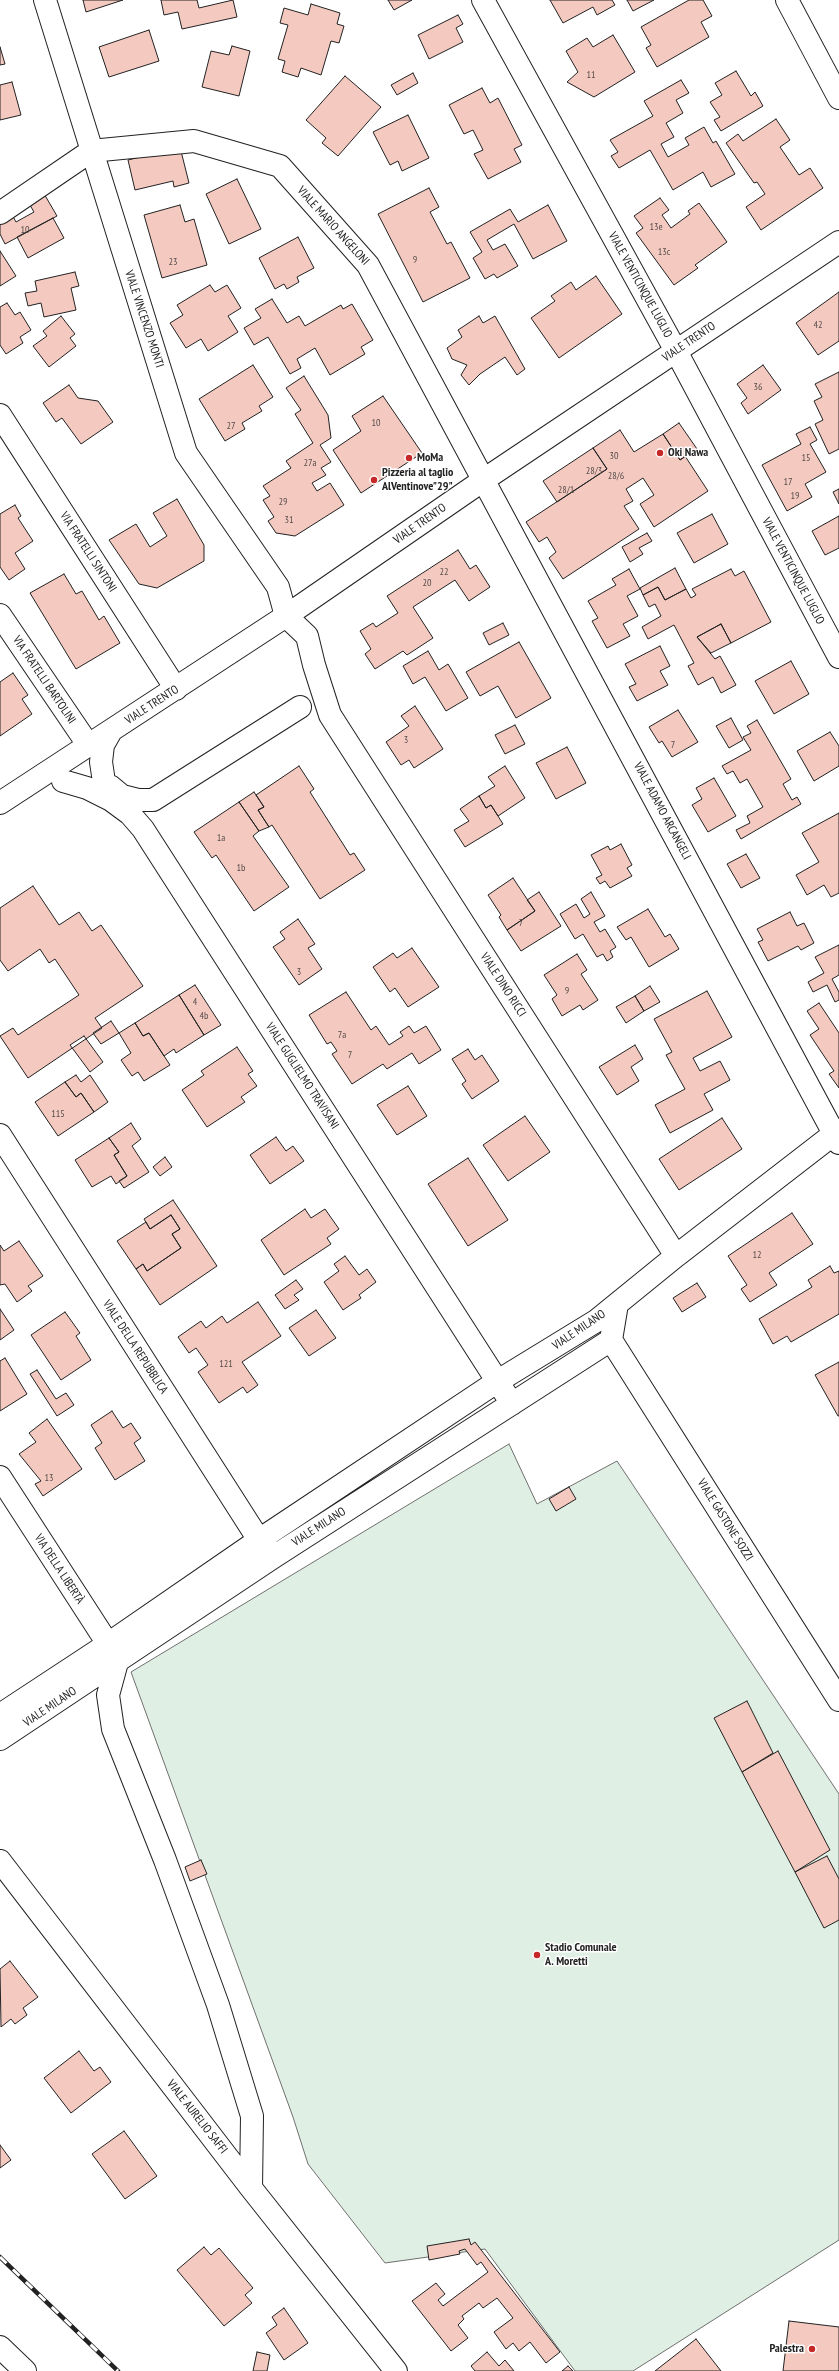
<!DOCTYPE html>
<html>
<head>
<meta charset="utf-8">
<style>
	body { margin:0 }
	canvas { display:block; background:#fff }
</style>
</head>
<body>
<canvas width="839" height="2371"></canvas>
<script>
const g = document.querySelector('canvas').getContext('2d');
g.lineJoin = 'round';
function fillPath(path, color) {
  g.fillStyle = color;
  g.fill(path, 'evenodd');
}
function poly(rows) {
  const path = new Path2D();
  for (const r of rows) {
    path.moveTo(r[0], r[1]);
    for (let i = 2; i < r.length; i += 2) path.lineTo(r[i], r[i + 1]);
  }
  return path;
}
function trace(path, color, width, dash) {
  g.strokeStyle = color;
  g.lineWidth = width;
  g.lineCap = dash ? 'butt' : 'round';
  g.setLineDash(dash || []);
  g.stroke(path);
}
function drawText(font, color, halo, rows, align = 'center') {
  g.font = font + ' "PT Sans Narrow",sans-serif';
  g.lineWidth = 3;
  g.setLineDash([]);
  g.textBaseline = 'middle';
  g.strokeStyle = halo;
  g.fillStyle = color;
  for (const [text, x, y, turn = 0] of rows) {
    g.save();
    g.translate(x, y);
    g.rotate((+turn || 0) * Math.PI / 180);
    g.textAlign = isNaN(turn) ? turn : align;
    if (halo) g.strokeText(text, 0, 0);
    g.fillText(text, 0, 0);
    g.restore();
  }
}
const green = poly([
	[509,1444,537,1504,617,1461,839,1794,839,2240,633,2371,575,2371,485,2249,385,2263,308,2164,293,2117,131,1672,509,1444]
]);
fillPath(green, '#e0efe3');
trace(green, '#6f6f6f', 1);
const building = poly([
	[83,0,123,0,86,12,83,0],
	[161,0,197,0,199,8,233,0,237,17,182,29,178,12,164,15,161,0],
	[388,0,412,0,394,10,388,0],
	[550,0,612,0,615,5,597,15,593,7,563,23,550,0],
	[627,0,654,0,633,11,627,0],
	[689,0,703,0,712,16,701,22,709,37,657,67,646,48,651,45,641,27,689,0],
	[311,4,340,13,337,24,344,26,339,43,331,41,321,75,301,68,298,77,282,72,285,61,278,59,288,25,280,23,284,8,308,15,311,4],
	[458,15,463,24,456,28,463,42,429,59,418,35,458,15],
	[149,30,159,61,109,77,99,47,149,30],
	[613,35,635,72,594,97,567,82,578,72,566,51,587,38,593,47,613,35],
	[232,46,250,51,239,96,202,87,211,51,229,55,232,46],
	[0,47,5,64,0,65,0,47],
	[736,71,751,96,755,92,763,106,721,131,714,120,720,117,710,102,722,95,715,83,736,71],
	[413,73,418,83,397,95,391,85,413,73],
	[345,76,381,107,338,156,322,143,326,138,306,120,345,76],
	[681,80,689,93,676,100,683,113,666,123,674,137,661,144,668,157,689,145,685,138,704,127,713,143,716,141,735,174,711,187,703,172,673,190,650,150,619,168,611,156,618,152,610,140,653,116,644,101,681,80],
	[12,82,21,115,0,120,0,85,12,82],
	[482,88,490,103,498,98,522,145,514,149,521,162,488,179,474,154,483,150,473,130,464,134,449,105,482,88],
	[408,115,429,158,402,171,398,161,390,165,373,132,408,115],
	[776,119,790,140,780,147,799,175,810,168,823,188,761,230,746,207,765,194,757,182,754,183,726,143,738,134,743,141,776,119],
	[180,147,189,183,174,187,173,181,135,190,128,160,180,147],
	[237,179,261,229,229,244,206,194,237,179],
	[429,188,439,207,430,212,447,244,451,242,470,278,423,302,378,214,429,188],
	[43,192,57,216,5,244,0,234,0,220,11,213,16,222,34,212,27,200,43,192],
	[660,198,669,210,662,215,671,228,690,214,688,211,699,203,727,242,695,265,698,268,674,285,636,233,643,228,634,216,660,198],
	[180,205,185,222,194,219,207,265,162,278,144,215,180,205],
	[548,205,567,241,533,259,514,224,487,240,493,250,505,244,518,266,497,278,494,274,485,279,473,258,482,252,470,232,510,209,518,222,548,205],
	[53,218,64,238,28,258,17,237,53,218],
	[298,237,314,268,297,277,299,282,287,289,284,284,275,289,259,258,298,237],
	[0,251,16,276,0,286,0,251],
	[75,272,79,286,71,288,76,310,44,317,41,303,28,306,25,293,37,291,35,281,75,272],
	[596,276,622,314,559,358,531,318,555,301,551,296,571,282,576,290,596,276],
	[210,285,215,292,227,285,241,308,228,316,238,332,208,351,201,339,186,348,170,323,183,315,177,305,210,285],
	[839,292,839,341,818,355,796,323,839,292],
	[272,299,287,323,299,316,305,326,341,305,343,309,352,304,373,340,361,347,365,354,330,375,315,348,297,359,301,368,290,374,268,337,254,345,244,328,261,318,255,309,272,299],
	[7,303,15,315,20,312,31,330,20,337,23,343,6,354,0,345,0,307,7,303],
	[61,316,75,334,70,338,76,346,49,367,33,346,47,336,43,331,61,316],
	[479,316,483,323,495,316,525,369,517,375,505,357,480,374,469,385,461,375,467,365,452,359,447,348,462,337,458,330,479,316],
	[253,365,273,397,259,406,262,411,242,423,245,429,225,441,199,399,253,365],
	[763,365,781,390,748,414,741,403,747,398,737,384,763,365],
	[839,372,839,449,829,454,815,424,823,420,814,401,822,397,815,384,839,372],
	[304,376,328,415,331,438,320,445,331,462,321,468,326,475,312,483,317,491,330,483,344,505,295,536,276,533,268,521,274,517,263,500,270,496,263,486,291,468,286,461,313,443,295,414,301,410,286,388,304,376],
	[69,385,78,398,98,401,113,422,81,444,62,418,56,422,43,403,69,385],
	[383,396,422,453,361,493,333,450,361,431,352,416,383,396],
	[679,423,697,449,680,460,663,434,679,423],
	[810,427,817,440,810,444,826,472,805,484,812,497,787,511,762,465,801,444,796,434,810,427],
	[620,430,634,452,663,434,680,460,685,456,708,491,654,527,640,504,654,495,643,478,626,489,633,501,624,506,639,529,563,579,549,558,556,552,547,537,539,542,526,522,607,469,593,448,620,430],
	[593,448,607,469,557,502,543,481,593,448],
	[839,489,839,504,833,492,839,489],
	[177,499,204,545,204,561,157,588,139,584,109,540,136,524,150,547,167,536,153,513,177,499],
	[15,505,21,516,18,518,33,541,15,553,25,569,9,580,0,567,0,514,15,505],
	[712,514,728,544,694,563,677,533,712,514],
	[839,516,839,548,825,555,812,531,839,516],
	[647,533,652,541,639,548,643,554,630,562,622,547,647,533],
	[458,550,470,569,476,565,490,587,469,601,455,580,413,607,433,638,407,655,403,651,375,669,365,654,371,649,360,631,373,623,376,627,398,613,387,596,458,550],
	[675,568,686,589,665,600,658,587,643,595,640,588,675,568],
	[629,569,640,589,627,596,638,616,623,624,630,636,607,648,592,621,598,618,588,601,616,585,612,579,629,569],
	[731,569,735,576,744,571,771,622,731,643,721,624,697,637,715,659,720,656,736,685,721,693,713,677,698,685,688,666,694,663,674,625,648,639,642,627,661,616,655,604,649,607,643,595,658,587,665,600,686,589,691,598,696,595,692,589,731,569],
	[64,574,76,594,82,591,99,620,104,616,120,643,76,669,30,593,64,574],
	[503,623,509,635,489,645,483,633,503,623],
	[721,624,731,643,711,653,697,637,721,624],
	[519,642,551,698,516,718,498,686,480,696,466,672,519,642],
	[660,646,670,666,660,671,668,685,637,701,629,687,636,684,625,664,660,646],
	[428,651,439,670,448,664,468,698,446,711,425,677,413,684,403,666,428,651],
	[791,661,809,694,774,714,755,681,791,661],
	[13,673,28,695,22,699,32,714,0,736,0,682,13,673],
	[415,706,443,749,414,768,409,760,401,765,386,742,409,726,401,716,415,706],
	[678,710,698,742,672,757,662,741,659,743,649,727,678,710],
	[731,718,743,740,729,748,716,726,731,718],
	[757,720,791,779,783,784,792,800,797,797,801,804,741,839,736,830,750,823,747,816,763,807,747,779,740,783,733,771,727,774,722,766,751,750,743,737,751,733,747,726,757,720],
	[515,725,525,744,505,754,495,735,515,725],
	[830,732,839,746,839,766,814,781,797,751,830,732],
	[567,747,586,783,556,799,536,763,567,747],
	[299,766,314,789,310,792,350,855,354,853,365,870,320,899,272,825,269,827,258,810,264,807,256,795,299,766],
	[505,766,525,798,498,816,491,805,486,808,479,796,495,786,488,777,505,766],
	[714,778,736,816,708,832,692,805,702,799,696,788,714,778],
	[254,792,264,807,258,810,269,827,259,831,239,802,254,792],
	[479,796,486,808,491,805,503,824,465,847,454,830,469,821,460,809,479,796],
	[239,802,259,831,253,836,289,887,254,911,216,855,212,858,194,832,239,802],
	[839,813,839,893,831,897,824,885,807,895,796,875,819,862,802,833,839,813],
	[621,844,632,865,627,868,632,876,610,888,605,881,600,884,596,878,602,875,591,855,608,846,610,850,621,844],
	[746,854,760,878,741,888,727,864,746,854],
	[513,878,535,911,507,930,499,917,501,915,488,895,513,878],
	[33,886,59,925,79,912,92,931,101,925,143,986,95,1018,102,1028,28,1078,0,1036,13,1028,18,1035,79,995,55,959,49,963,40,949,8,971,0,960,0,908,33,886],
	[539,892,561,926,521,951,507,930,535,911,527,900,539,892],
	[591,892,605,916,594,922,600,932,605,929,616,947,610,951,613,957,607,961,603,954,597,957,583,934,575,939,560,914,576,904,584,918,590,914,581,899,591,892],
	[648,909,665,937,670,934,679,949,649,967,631,937,626,940,617,927,648,909],
	[790,912,797,926,804,923,814,943,801,950,798,946,768,961,758,942,763,940,757,929,790,912],
	[298,919,315,944,308,948,322,969,299,985,273,947,285,939,280,932,298,919],
	[839,945,839,975,832,979,839,992,839,1000,835,1002,827,985,813,992,808,982,824,973,815,957,839,945],
	[412,948,439,987,408,1007,395,988,390,992,373,967,393,953,397,958,412,948],
	[577,954,587,970,581,974,598,1000,583,1010,580,1005,562,1016,552,999,557,995,544,975,577,954],
	[195,985,221,1025,204,1035,179,995,195,985],
	[650,986,660,1002,644,1011,635,996,650,986],
	[707,991,732,1037,693,1058,700,1071,720,1061,730,1080,704,1094,713,1110,670,1133,655,1105,685,1089,666,1055,672,1052,654,1019,707,991],
	[346,992,371,1030,376,1026,389,1045,403,1036,400,1032,409,1026,414,1033,426,1026,441,1050,419,1064,412,1053,387,1069,383,1064,352,1084,332,1054,337,1051,331,1042,327,1044,309,1015,346,992],
	[179,995,204,1035,176,1053,174,1049,164,1056,149,1033,143,1036,135,1023,179,995],
	[635,996,644,1011,626,1023,616,1007,635,996],
	[819,1003,839,1033,839,1088,829,1074,834,1071,810,1035,819,1029,807,1011,819,1003],
	[111,1021,119,1033,101,1044,93,1033,111,1021],
	[135,1023,143,1036,149,1033,170,1065,144,1081,138,1072,132,1076,121,1060,131,1053,119,1033,135,1023],
	[84,1036,103,1062,90,1072,70,1045,84,1036],
	[635,1045,643,1059,631,1067,639,1081,617,1095,599,1067,635,1045],
	[237,1047,253,1071,248,1074,257,1086,241,1097,245,1102,207,1127,182,1090,204,1075,201,1071,237,1047],
	[468,1049,475,1060,482,1055,499,1081,472,1099,462,1084,466,1081,452,1059,468,1049],
	[76,1075,81,1082,90,1075,108,1102,94,1112,81,1093,76,1097,65,1082,76,1075],
	[65,1082,76,1097,81,1093,94,1112,58,1136,35,1102,65,1082],
	[408,1086,427,1116,397,1135,377,1105,408,1086],
	[525,1116,550,1152,508,1181,483,1145,525,1116],
	[722,1118,742,1149,679,1190,659,1159,722,1118],
	[131,1123,141,1139,132,1146,149,1172,124,1188,119,1181,127,1176,114,1155,119,1152,109,1138,131,1123],
	[276,1137,286,1151,293,1146,304,1161,270,1184,250,1155,276,1137],
	[109,1138,119,1152,114,1155,127,1176,116,1184,111,1176,92,1187,75,1160,109,1138],
	[165,1157,172,1167,160,1176,153,1167,165,1157],
	[468,1158,508,1220,468,1246,428,1184,468,1158],
	[173,1200,217,1266,160,1305,136,1269,143,1264,147,1271,181,1248,172,1234,180,1229,171,1215,150,1229,144,1219,173,1200],
	[305,1209,311,1218,325,1209,339,1229,327,1238,331,1244,284,1275,261,1240,305,1209],
	[792,1213,813,1244,769,1273,777,1285,750,1302,741,1289,747,1285,728,1256,792,1213],
	[171,1215,180,1229,172,1234,181,1248,147,1271,143,1264,136,1269,117,1241,146,1222,150,1229,171,1215],
	[19,1241,43,1276,28,1286,32,1291,17,1302,5,1284,0,1285,0,1245,4,1251,19,1241],
	[345,1256,359,1275,367,1269,376,1282,359,1295,361,1298,343,1310,324,1282,339,1271,334,1264,345,1256],
	[830,1266,834,1273,839,1271,839,1314,791,1342,787,1336,773,1344,759,1319,812,1287,808,1280,830,1266],
	[296,1280,303,1289,294,1295,299,1300,285,1309,275,1295,296,1280],
	[697,1283,706,1297,682,1312,673,1298,697,1283],
	[258,1302,281,1336,242,1362,258,1385,247,1393,243,1387,219,1403,198,1372,208,1365,196,1348,189,1353,178,1337,201,1321,206,1328,222,1316,227,1323,258,1302],
	[0,1309,14,1330,0,1340,0,1309],
	[316,1310,336,1338,309,1356,289,1328,316,1310],
	[65,1312,80,1333,76,1336,91,1360,61,1380,31,1335,65,1312],
	[5,1358,27,1394,0,1411,0,1361,5,1358],
	[839,1362,839,1416,838,1416,815,1375,839,1362],
	[37,1370,56,1399,66,1393,74,1405,57,1416,30,1374,37,1370],
	[112,1411,123,1428,131,1423,141,1438,134,1443,145,1461,115,1480,95,1448,102,1443,91,1425,112,1411],
	[47,1419,82,1469,43,1496,35,1484,41,1481,19,1454,36,1442,29,1433,47,1419],
	[569,1487,576,1499,556,1511,549,1499,569,1487],
	[747,1701,773,1753,742,1772,714,1718,747,1701],
	[778,1751,830,1850,795,1872,742,1772,778,1751],
	[827,1856,839,1879,839,1920,824,1928,795,1872,827,1856],
	[201,1860,207,1874,190,1881,185,1867,201,1860],
	[10,1961,38,1997,23,2008,27,2015,15,2024,11,2019,1,2027,0,1969,10,1961],
	[79,2051,94,2071,100,2067,111,2082,71,2113,44,2078,79,2051],
	[124,2131,157,2176,125,2199,92,2154,124,2131],
	[0,2145,11,2160,0,2168,0,2145],
	[469,2239,471,2245,475,2242,560,2352,546,2363,530,2342,519,2351,513,2343,506,2349,494,2332,513,2318,497,2298,483,2308,479,2303,462,2316,464,2319,458,2325,468,2338,451,2351,412,2301,436,2283,445,2294,438,2300,443,2306,488,2272,481,2262,477,2265,465,2249,459,2251,460,2254,429,2260,427,2246,469,2239],
	[204,2247,211,2255,219,2248,253,2288,245,2295,252,2303,224,2326,177,2270,204,2247],
	[284,2308,308,2343,284,2360,266,2333,277,2325,272,2317,284,2308],
	[789,2321,839,2327,839,2371,783,2371,789,2321],
	[696,2339,721,2371,655,2371,696,2339],
	[257,2352,270,2355,267,2371,253,2371,257,2352],
	[487,2352,499,2366,505,2360,514,2371,475,2371,471,2366,487,2352],
	[568,2366,573,2371,562,2371,568,2366]
]);
fillPath(building, '#f3c9c0');
trace(building, '#222', 1);
const minor = poly([
	[45,0,186,453,278,587,286,616,307,636,314,665,330,715,676,1256],
	[483,0,676,351,839,657],
	[787,0,839,98],
	[0,213,91,151,194,141,280,166,368,265,839,1143],
	[0,415,176,689],
	[0,615,89,746],
	[63,781,87,788,111,800,130,814,143,829,512,1404],
	[104,782,101,762,103,745,111,731],
	[110,786,122,796,138,800,153,800,300,707],
	[0,803,286,616,485,479,839,242],
	[0,1135,259,1540,270,1551],
	[611,1340,839,1700],
	[0,1477,108,1644,117,1662,108,1695,113,1729,165,1860,218,2005,252,2116,251,2188],
	[0,1715,108,1644,259,1540,498,1381,596,1321,676,1256,839,1130],
	[0,1739,275,1556,611,1340,617,1304],
	[0,1861,251,2188,396,2371],
	[0,2347,25,2371]
]);
trace(minor, '#222', 24);
trace(minor, '#fff', 22);
const rail = poly([
	[0,2257,118,2371]
]);
trace(rail, '#222', 4.5);
trace(rail, '#fff', 3, [9]);
for (const [x, y, r, color] of [
	[660,453,4,"#c62828"],
	[409,458,4,"#c62828"],
	[374,480,4,"#c62828"],
	[537,1955,4,"#c62828"],
	[812,2349,4,"#c62828"]
]) {
  const dot = new Path2D();
  dot.arc(x, y, r, 0, 2 * Math.PI);
  g.fillStyle = color;
  g.fill(dot);
  trace(dot, '#fff', 1.5);
}
drawText('10px', '#564c4a', null, [
	["11",591,75],
	["13e",656,227],
	["10",25,230],
	["13c",664,252],
	["9",415,260],
	["23",173,262],
	["42",818,325],
	["36",758,387],
	["10",376,423],
	["27",231,426],
	["30",614,456],
	["15",806,458],
	["27a",310,463],
	["28/3",594,471],
	["28/6",616,476],
	["17",788,482],
	["28/1",566,490],
	["19",795,496],
	["29",283,502],
	["31",289,520],
	["22",444,572],
	["20",427,583],
	["3",406,740],
	["7",673,745],
	["1a",221,838],
	["1b",241,868],
	["7",521,923],
	["3",299,972],
	["9",567,991],
	["4",195,1002],
	["4b",204,1016],
	["7a",342,1035],
	["7",350,1055],
	["115",58,1114],
	["12",757,1255],
	["121",226,1364],
	["13",49,1478]
]);
drawText('12px', '#222', '#fff', [
	["VIALE MARIO ANGELONI",333,226,48],
	["VIALE VENTICINQUE LUGLIO",640,285,61],
	["VIALE VINCENZO MONTI",144,319,72],
	["VIALE TRENTO",689,342,-34],
	["VIALE TRENTO",420,524,-35],
	["VIA FRATELLI SINTONI",88,552,57],
	["VIALE VENTICINQUE LUGLIO",793,571,62],
	["VIA FRATELLI BARTOLINI",44,680,56],
	["VIALE TRENTO",152,705,-33],
	["VIALE ADAMO ARCANGELI",662,811,62],
	["VIALE DINO RICCI",503,985,57],
	["VIALE GUGLIELMO TRAVISANI",302,1076,57],
	["VIALE MILANO",579,1330,-34],
	["VIALE DELLA REPUBBLICA",135,1347,57],
	["VIALE GASTONE SOZZI",725,1520,58],
	["VIALE MILANO",319,1527,-33],
	["VIA DELLA LIBERTÀ",59,1569,57],
	["VIALE MILANO",50,1707,-34],
	["VIALE AURELIO SAFFI",197,2117,52]
]);
drawText('bold 12px', '#222', '#fff', [
	["Oki Nawa",668,453],
	["MoMa",417,458],
	["Pizzeria al taglio",382,473],
	["AlVentinove\"29\"",382,487],
	["Stadio Comunale",545,1948],
	["A. Moretti",545,1962],
	["Palestra",804,2349,"right"]
], 'left');
</script>
</body>
</html>
